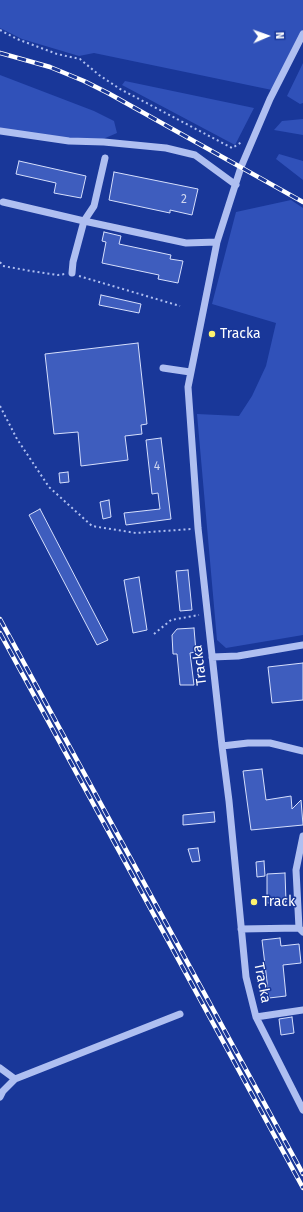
<!DOCTYPE html>
<html>
<head>
<meta charset="utf-8">
<style>
	body { margin:0 }
	#map { position:relative; width:303px; height:1212px; overflow:hidden; background:#193799; font-family:"Fira Sans",sans-serif }
	canvas { display:block }
	.north { position:absolute; left:247px; top:16px; width:40px; height:40px; -webkit-text-stroke:3px #193799; paint-order:stroke; rotate:88deg; font-size:11px; font-weight:700; line-height:16px; text-align:center; color:#fff }
	.north::after { content:''; display:block; margin:auto; width:14px; height:18px; background:#fff; clip-path:polygon(50% 0,100% 100%,50% 72%,0 100%) }
</style>
</head>
<body>
<div id="map">
<canvas width="303" height="1212"></canvas>
<div class="north">N</div>
</div>
<script>
const g = document.querySelector('canvas').getContext('2d');
g.lineJoin = 'round';
function fillPath(path, color) {
  g.fillStyle = color;
  g.fill(path, 'evenodd');
}
function poly(rows) {
  const path = new Path2D();
  for (const r of rows) {
    path.moveTo(r[0], r[1]);
    for (let i = 2; i < r.length; i += 2) path.lineTo(r[i], r[i + 1]);
  }
  return path;
}
function trace(path, color, width, dash) {
  g.strokeStyle = color;
  g.lineWidth = width;
  g.lineCap = dash ? 'butt' : 'round';
  g.setLineDash(dash || []);
  g.stroke(path);
}
function drawText(font, color, halo, rows, align = 'center') {
  g.font = font + ' "Fira Sans",sans-serif';
  g.lineWidth = 3;
  g.setLineDash([]);
  g.textBaseline = 'middle';
  g.strokeStyle = halo;
  g.fillStyle = color;
  for (const [text, x, y, turn = 0] of rows) {
    g.save();
    g.translate(x, y);
    g.rotate((+turn || 0) * Math.PI / 180);
    g.textAlign = isNaN(turn) ? turn : align;
    if (halo) g.strokeText(text, 0, 0);
    g.fillText(text, 0, 0);
    g.restore();
  }
}
fillPath(poly([
	[0,0,303,0,303,30,272,90,94,53,79,56,22,39,0,28],
	[303,63,303,103,300,104,287,96],
	[0,75,94,111,114,121,117,133,103,139,67,139,0,129],
	[125,81,254,108,235,145,122,85],
	[303,119,303,135,274,130,282,121],
	[279,154,303,161,303,180,276,159],
	[291,200,303,208,303,635,226,648,217,640,197,414,239,416,252,396,266,366,276,323,212,304,236,212]
]), '#3051b9');
const building = poly([
	[19,161,86,176,81,198,54,193,56,183,16,174,19,161],
	[114,172,198,189,192,215,170,210,170,213,109,200,114,172],
	[104,232,121,236,119,244,171,255,170,259,183,261,178,283,158,279,159,275,102,263,106,242,102,241,104,232],
	[101,295,141,304,139,313,99,305,101,295],
	[138,343,147,424,141,425,142,434,125,436,128,460,81,466,78,432,54,434,45,354,138,343],
	[161,438,171,519,126,525,124,513,160,509,158,493,152,494,146,440,161,438],
	[68,472,69,482,60,483,59,473,68,472],
	[109,500,111,517,103,519,100,502,109,500],
	[40,509,108,640,97,645,29,515,40,509],
	[188,570,192,610,180,611,176,571,188,570],
	[139,577,147,630,133,633,124,580,139,577],
	[194,628,196,652,190,653,194,685,180,685,177,654,173,654,172,635,177,629,194,628],
	[303,663,303,700,272,703,268,667,303,663],
	[262,769,266,800,291,796,292,809,301,800,303,825,251,830,243,771,262,769],
	[214,812,215,822,183,825,183,815,214,812],
	[198,848,200,861,192,862,188,849,198,848],
	[264,861,265,876,257,877,256,862,264,861],
	[285,873,286,902,267,903,267,874,285,873],
	[280,938,281,946,299,944,301,963,283,965,286,996,269,998,262,940,280,938],
	[292,1017,294,1033,281,1035,279,1019,292,1017]
]);
fillPath(building, '#3e5dbe');
trace(building, '#d6dffc', 1);
trace(poly([
	[0,30,17,39,57,54,80,59,99,75,120,89,232,148,242,142],
	[0,262,3,266,31,271,58,275,65,274],
	[79,276,180,306],
	[0,406,17,439,49,487,92,526,136,533,191,529],
	[154,634,171,620,199,615]
]), '#afbff1', 2, [2, 3]);
trace(poly([
	[303,34,270,99,241,167,217,242,188,387,198,528,222,746,229,801,246,977,256,1017,303,1110],
	[0,131,69,141,104,142,166,148,195,155,236,185],
	[3,202,84,221,186,243,217,242],
	[72,273,73,262,84,221,94,206,105,158],
	[163,368,190,372],
	[212,657,238,656,303,645],
	[222,746,248,743,270,743,303,751],
	[303,836,296,870,299,928,303,932],
	[241,929,299,928],
	[256,1017,303,1010],
	[0,1068,15,1079],
	[0,1097,3,1091,15,1079,180,1014]
]), '#afbff1', 7);
const rail = poly([
	[0,53,50,67,84,81,108,93,303,202],
	[0,619,303,1174],
	[0,633,303,1188]
]);
trace(rail, '#fff', 4.5);
trace(rail, '#193799', 3, [9]);
for (const [x, y, r, color] of [
	[212,334,4,"#fff36f"],
	[254,902,4,"#fff36f"]
]) {
  const dot = new Path2D();
  dot.arc(x, y, r, 0, 2 * Math.PI);
  g.fillStyle = color;
  g.fill(dot);
  trace(dot, '#193799', 1.5);
}
drawText('12px', '#cfd6ef', null, [
	["2",184,200],
	["4",157,467]
]);
drawText('14px', '#fff', '#193799', [
	["Tracka",220,334],
	["Track",262,902]
], 'left');
drawText('14px', '#fff', '#193799', [
	["Tracka",200,665,-97],
	["Tracka",262,983,79]
]);
</script>
</body>
</html>
